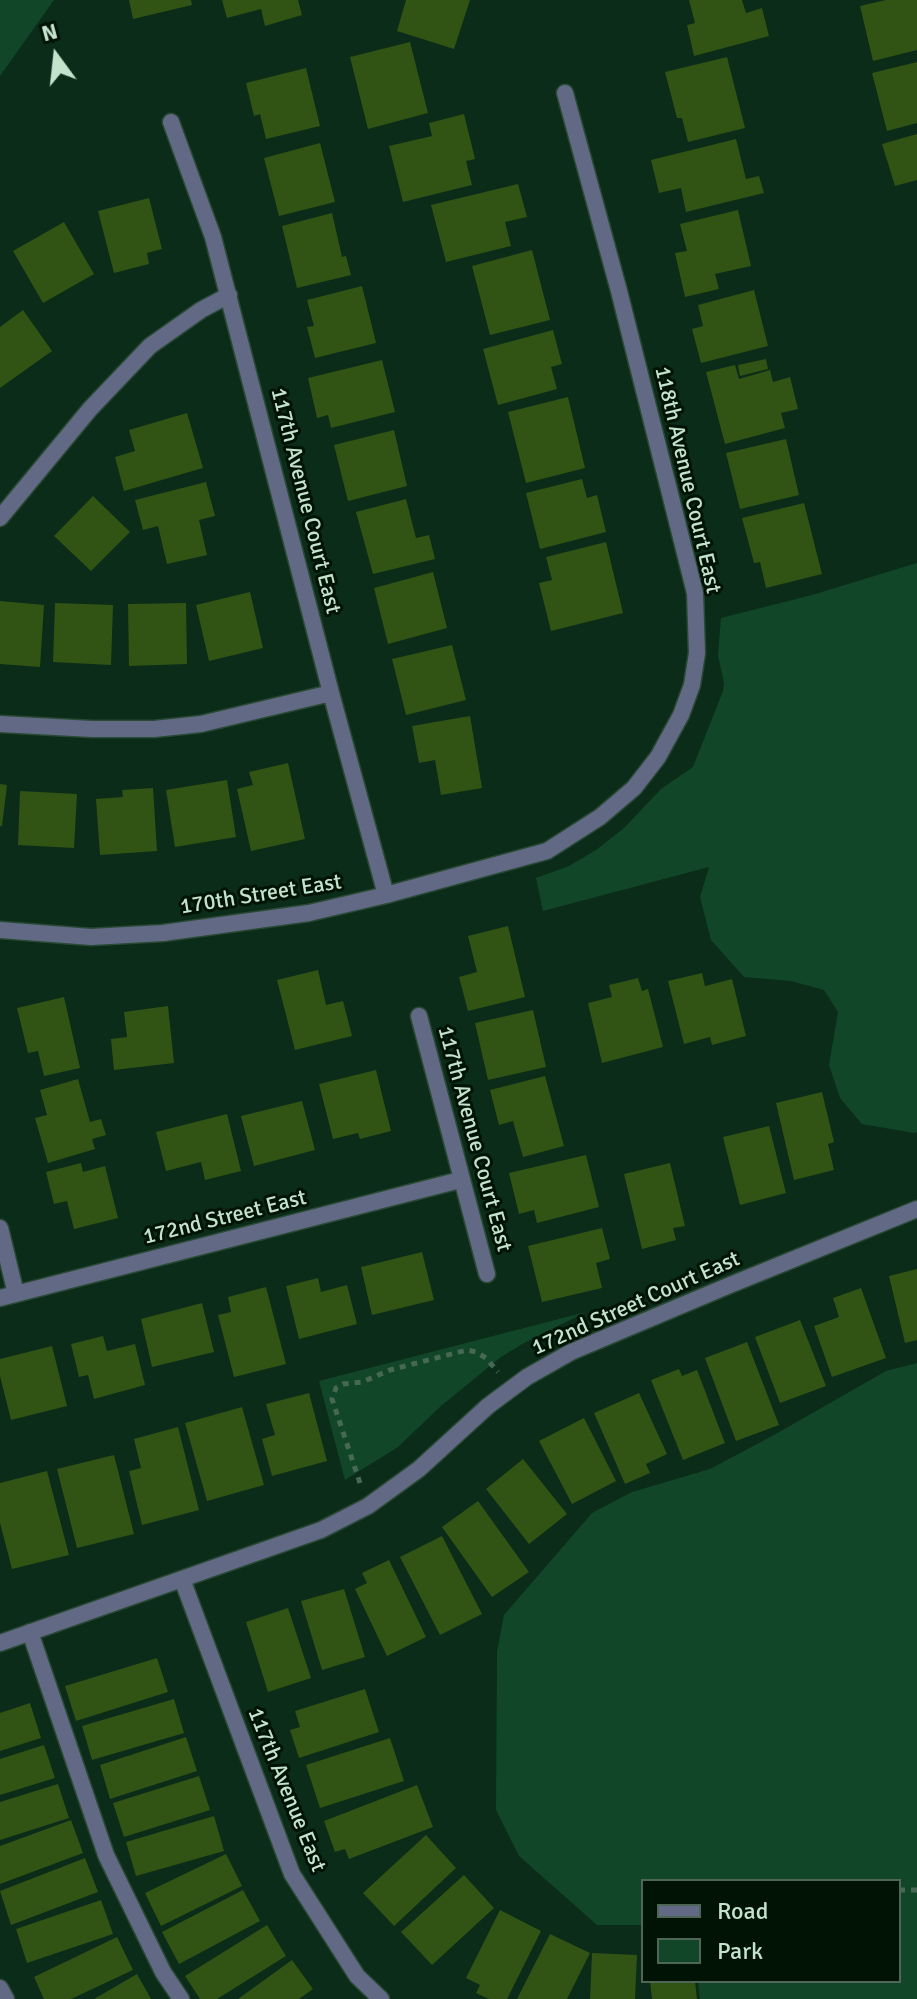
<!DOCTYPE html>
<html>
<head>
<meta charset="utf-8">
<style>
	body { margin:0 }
	#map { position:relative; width:917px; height:1999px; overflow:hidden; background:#0b2c18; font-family:Signika,sans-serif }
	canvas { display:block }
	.legend { position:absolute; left:641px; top:1879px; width:260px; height:104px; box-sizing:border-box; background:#001305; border:2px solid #4e6655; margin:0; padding:10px 14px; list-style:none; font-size:24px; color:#c4e3cc }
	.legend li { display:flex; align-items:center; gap:16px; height:40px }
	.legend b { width:40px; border:2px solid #4e6655 }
	.north { position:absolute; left:16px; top:16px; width:80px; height:80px; -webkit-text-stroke:6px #001305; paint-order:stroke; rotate:345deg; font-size:22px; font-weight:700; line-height:32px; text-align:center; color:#c4e3cc }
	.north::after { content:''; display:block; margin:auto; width:28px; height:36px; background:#c4e3cc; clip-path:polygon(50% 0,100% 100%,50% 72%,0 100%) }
</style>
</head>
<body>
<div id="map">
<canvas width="917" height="1999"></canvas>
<ul class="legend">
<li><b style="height:10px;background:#626985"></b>Road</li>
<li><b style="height:22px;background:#114728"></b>Park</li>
</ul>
<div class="north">N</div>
</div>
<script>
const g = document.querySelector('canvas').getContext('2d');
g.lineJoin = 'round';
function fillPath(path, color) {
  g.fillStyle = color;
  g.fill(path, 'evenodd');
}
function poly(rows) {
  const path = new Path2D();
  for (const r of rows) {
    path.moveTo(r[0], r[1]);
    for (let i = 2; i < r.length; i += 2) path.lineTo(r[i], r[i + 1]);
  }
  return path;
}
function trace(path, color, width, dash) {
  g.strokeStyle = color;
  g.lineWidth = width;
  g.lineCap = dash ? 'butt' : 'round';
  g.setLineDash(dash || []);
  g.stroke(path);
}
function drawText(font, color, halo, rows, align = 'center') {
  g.font = font + ' Signika,sans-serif';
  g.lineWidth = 6;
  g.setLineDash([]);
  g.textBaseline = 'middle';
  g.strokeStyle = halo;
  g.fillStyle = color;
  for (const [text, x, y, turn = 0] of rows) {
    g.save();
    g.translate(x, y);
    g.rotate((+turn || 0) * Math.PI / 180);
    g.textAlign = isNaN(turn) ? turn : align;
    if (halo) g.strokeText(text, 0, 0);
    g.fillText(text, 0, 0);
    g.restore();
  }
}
fillPath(poly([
	[0,0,54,0,0,76],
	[917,563,917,1132,914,1133,862,1124,840,1098,829,1065,838,1012,824,990,791,981,744,977,711,940,700,897,709,867,543,911,536,878,569,866,596,850,624,828,661,789,693,767,723,691,724,683,718,655,721,618,812,595],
	[586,1312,524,1343,501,1357,441,1406,398,1447,345,1480,319,1381],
	[917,1363,917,1999,700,1999,698,1981,899,1981,899,1881,643,1881,643,1925,597,1925,519,1856,496,1810,497,1652,504,1615,592,1513,632,1492,710,1469,774,1435,886,1371]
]), '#114728');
fillPath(poly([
	[129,0,191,0,192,5,133,19],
	[222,0,298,0,302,15,265,26,261,9,227,18],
	[406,0,470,0,454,49,397,31],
	[689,0,742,0,746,13,762,8,769,36,694,56,687,25,695,23],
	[886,0,917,0,917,50,873,61,860,6],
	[410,42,428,113,368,129,350,57],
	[727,57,745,128,688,142,682,118,677,118,665,72],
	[917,62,917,123,887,131,872,73],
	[306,68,320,126,266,139,260,114,254,116,246,83],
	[464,114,475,159,466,161,472,185,403,202,389,146,432,136,429,123],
	[917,134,917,180,895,186,882,144],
	[736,139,746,179,759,176,764,193,686,212,681,188,659,193,651,160],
	[320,143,335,202,279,216,264,158],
	[518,184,527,217,505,222,511,246,446,262,431,205],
	[149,198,162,249,147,253,149,264,114,273,98,211],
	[738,210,751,266,715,274,719,289,685,297,675,253,687,251,680,224],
	[332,213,342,257,346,256,351,275,297,288,282,226],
	[64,222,94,274,43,303,13,251],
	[532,250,550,320,490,335,472,266],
	[362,286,376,343,315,358,307,327,314,326,307,300],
	[754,290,768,346,701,363,692,329,703,326,698,305],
	[23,310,52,351,0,388,0,327],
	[553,330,562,364,551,367,557,389,498,405,483,349],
	[766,359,768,369,740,376,738,365],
	[382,360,395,412,331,428,328,415,317,418,308,378],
	[735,365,739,379,770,370,773,382,790,377,798,409,781,413,785,428,725,444,706,372],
	[568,397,585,468,526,483,508,412],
	[187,413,203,468,124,491,115,457,135,451,129,430],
	[394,430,407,486,348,501,334,445],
	[786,439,799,495,740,509,726,453],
	[582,479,587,498,597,495,606,532,540,549,526,493],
	[206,482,215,516,199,520,207,555,167,564,158,526,143,530,135,500],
	[93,496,130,532,91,571,54,536],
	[406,499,416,538,429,535,435,559,373,574,356,512],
	[804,503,822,574,766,588,760,562,754,563,742,518],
	[606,542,623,613,551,631,539,583,552,580,546,557],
	[433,572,447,628,388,644,374,588],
	[250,592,263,648,209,661,196,605],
	[0,601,44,605,40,667,0,664],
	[55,603,113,605,111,665,53,662],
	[186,603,187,664,129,666,128,604],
	[452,645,466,700,406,715,392,659],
	[470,716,482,788,441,795,435,760,419,763,412,726],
	[288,763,305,839,251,851,237,789,253,785,249,772],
	[227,780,236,837,175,847,166,790],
	[0,784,7,785,2,826,0,826],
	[153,788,157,851,100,855,96,799,123,797,122,790],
	[20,791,77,794,74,848,18,845],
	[508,926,525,997,468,1011,459,977,477,972,468,936],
	[318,970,326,1005,343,1001,352,1036,295,1050,277,980],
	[702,973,705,986,732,979,746,1036,712,1045,710,1037,684,1044,668,981],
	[638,978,642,991,648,989,663,1047,602,1063,588,1003,612,997,609,985],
	[64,997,80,1068,44,1076,38,1051,28,1053,17,1008],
	[168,1006,174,1063,114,1070,111,1039,127,1037,124,1012],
	[533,1010,546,1067,488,1080,475,1023],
	[376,1070,391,1131,360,1139,358,1133,333,1139,319,1084],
	[545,1076,564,1146,523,1157,513,1121,499,1125,490,1090],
	[78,1079,90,1122,101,1119,106,1135,92,1139,95,1149,48,1163,35,1118,47,1115,40,1090],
	[822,1092,834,1142,828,1144,834,1170,794,1180,776,1103],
	[302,1101,315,1150,254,1166,241,1116],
	[227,1114,241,1171,205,1180,201,1162,166,1171,156,1132],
	[769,1126,786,1193,740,1205,723,1137],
	[586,1155,599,1207,537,1223,534,1210,519,1214,509,1173],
	[81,1163,83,1172,105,1166,118,1218,74,1229,67,1201,54,1204,46,1172],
	[670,1163,685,1226,673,1228,676,1240,642,1249,624,1174],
	[602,1228,610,1259,596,1263,602,1288,542,1302,528,1246],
	[422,1252,434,1300,372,1315,361,1267],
	[917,1269,917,1340,905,1343,889,1276],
	[318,1278,321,1292,347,1285,357,1324,299,1339,286,1286],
	[266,1287,286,1364,234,1377,218,1315,231,1312,228,1297],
	[861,1288,886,1358,832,1377,814,1326,839,1317,833,1298],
	[202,1303,214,1352,152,1367,141,1319],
	[800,1320,826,1386,780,1403,755,1337],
	[103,1336,107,1351,135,1344,145,1385,94,1399,88,1375,79,1377,71,1344],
	[747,1342,779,1425,736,1441,705,1358],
	[52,1346,67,1406,11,1420,0,1376,0,1359],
	[679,1369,682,1376,697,1370,725,1443,683,1460,651,1380],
	[309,1393,327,1461,272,1476,262,1439,275,1435,266,1404],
	[639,1393,667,1454,646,1464,650,1473,625,1484,594,1413],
	[242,1407,264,1485,207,1501,185,1423],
	[584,1418,616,1481,572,1504,539,1441],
	[178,1427,199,1510,142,1525,129,1471,141,1468,134,1439],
	[114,1455,134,1534,77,1548,57,1469],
	[523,1459,567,1514,529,1544,486,1489],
	[47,1471,69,1555,12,1569,0,1523,0,1483],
	[478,1501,529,1572,492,1597,442,1527],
	[442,1536,482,1614,440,1635,400,1557],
	[389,1560,426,1637,387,1656,355,1589,367,1583,362,1573],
	[344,1589,365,1657,322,1670,301,1601],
	[288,1608,311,1678,268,1692,246,1622],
	[157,1658,168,1692,76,1721,65,1686],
	[365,1689,379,1732,299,1758,290,1730,300,1727,295,1711],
	[174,1699,184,1733,92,1760,82,1726],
	[30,1703,41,1738,0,1751,0,1713],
	[186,1737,197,1771,110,1799,100,1765],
	[390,1738,404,1781,320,1808,306,1765],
	[44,1745,55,1778,0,1795,0,1759],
	[199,1776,210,1810,124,1837,113,1803],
	[58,1784,69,1818,0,1840,0,1802],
	[417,1785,433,1827,349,1859,345,1849,335,1852,324,1821],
	[214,1816,224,1851,136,1876,126,1842],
	[71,1820,83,1853,0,1884,0,1846],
	[426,1835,456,1868,394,1926,363,1893],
	[226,1854,242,1886,161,1926,145,1893],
	[85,1858,98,1892,11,1925,0,1891],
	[464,1875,494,1908,432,1965,401,1932],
	[243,1890,260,1921,179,1964,162,1932],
	[101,1900,113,1934,27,1963,16,1929],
	[500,1910,541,1931,507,1999,489,1999,476,1993,480,1985,466,1978],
	[267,1925,286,1956,217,1999,200,1999,185,1976],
	[550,1934,590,1953,567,1999,517,1999],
	[117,1937,133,1970,71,1999,44,1999,34,1977],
	[592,1953,637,1955,635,1999,590,1999],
	[292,1960,313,1989,299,1999,238,1999],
	[137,1974,151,1999,94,1999],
	[650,1981,695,1981,697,1999,652,1999]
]), '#315314');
const service = poly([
	[30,1632,106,1855,163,1972,181,1999]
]);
const minor = poly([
	[171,122,213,237,331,693,386,895],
	[0,518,90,409,150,346,201,310,229,295],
	[0,724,92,729,154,729,201,724,331,693],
	[0,930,91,937,163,933,309,913,386,895,547,851,600,817,634,788,658,757,681,715,692,685,697,653,695,593,619,291,565,93],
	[419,1016,487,1274],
	[0,1228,16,1294],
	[0,1298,460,1180],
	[182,1579,292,1874,357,1976,381,1999],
	[0,1643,321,1530,368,1506,419,1469,488,1406,527,1377,571,1352,730,1285,917,1209],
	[0,1988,6,1999]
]);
trace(service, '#294935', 19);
trace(minor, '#294935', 19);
trace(poly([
	[360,1483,332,1399,336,1388,343,1384,362,1382,390,1370,467,1350,476,1352,486,1358,498,1372],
	[899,1890,917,1890]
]), '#476853', 5, [6, 6]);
trace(service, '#626985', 16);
trace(minor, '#626985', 16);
drawText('22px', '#c4e3cc', '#001305', [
	["118th Avenue Court East",687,480,77],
	["117th Avenue Court East",305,501,76],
	["170th Street East",261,895,-9],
	["117th Avenue Court East",474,1139,75],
	["172nd Street East",225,1218,-14],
	["172nd Street Court East",636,1304,-24],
	["117th Avenue East",286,1790,68]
]);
</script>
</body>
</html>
